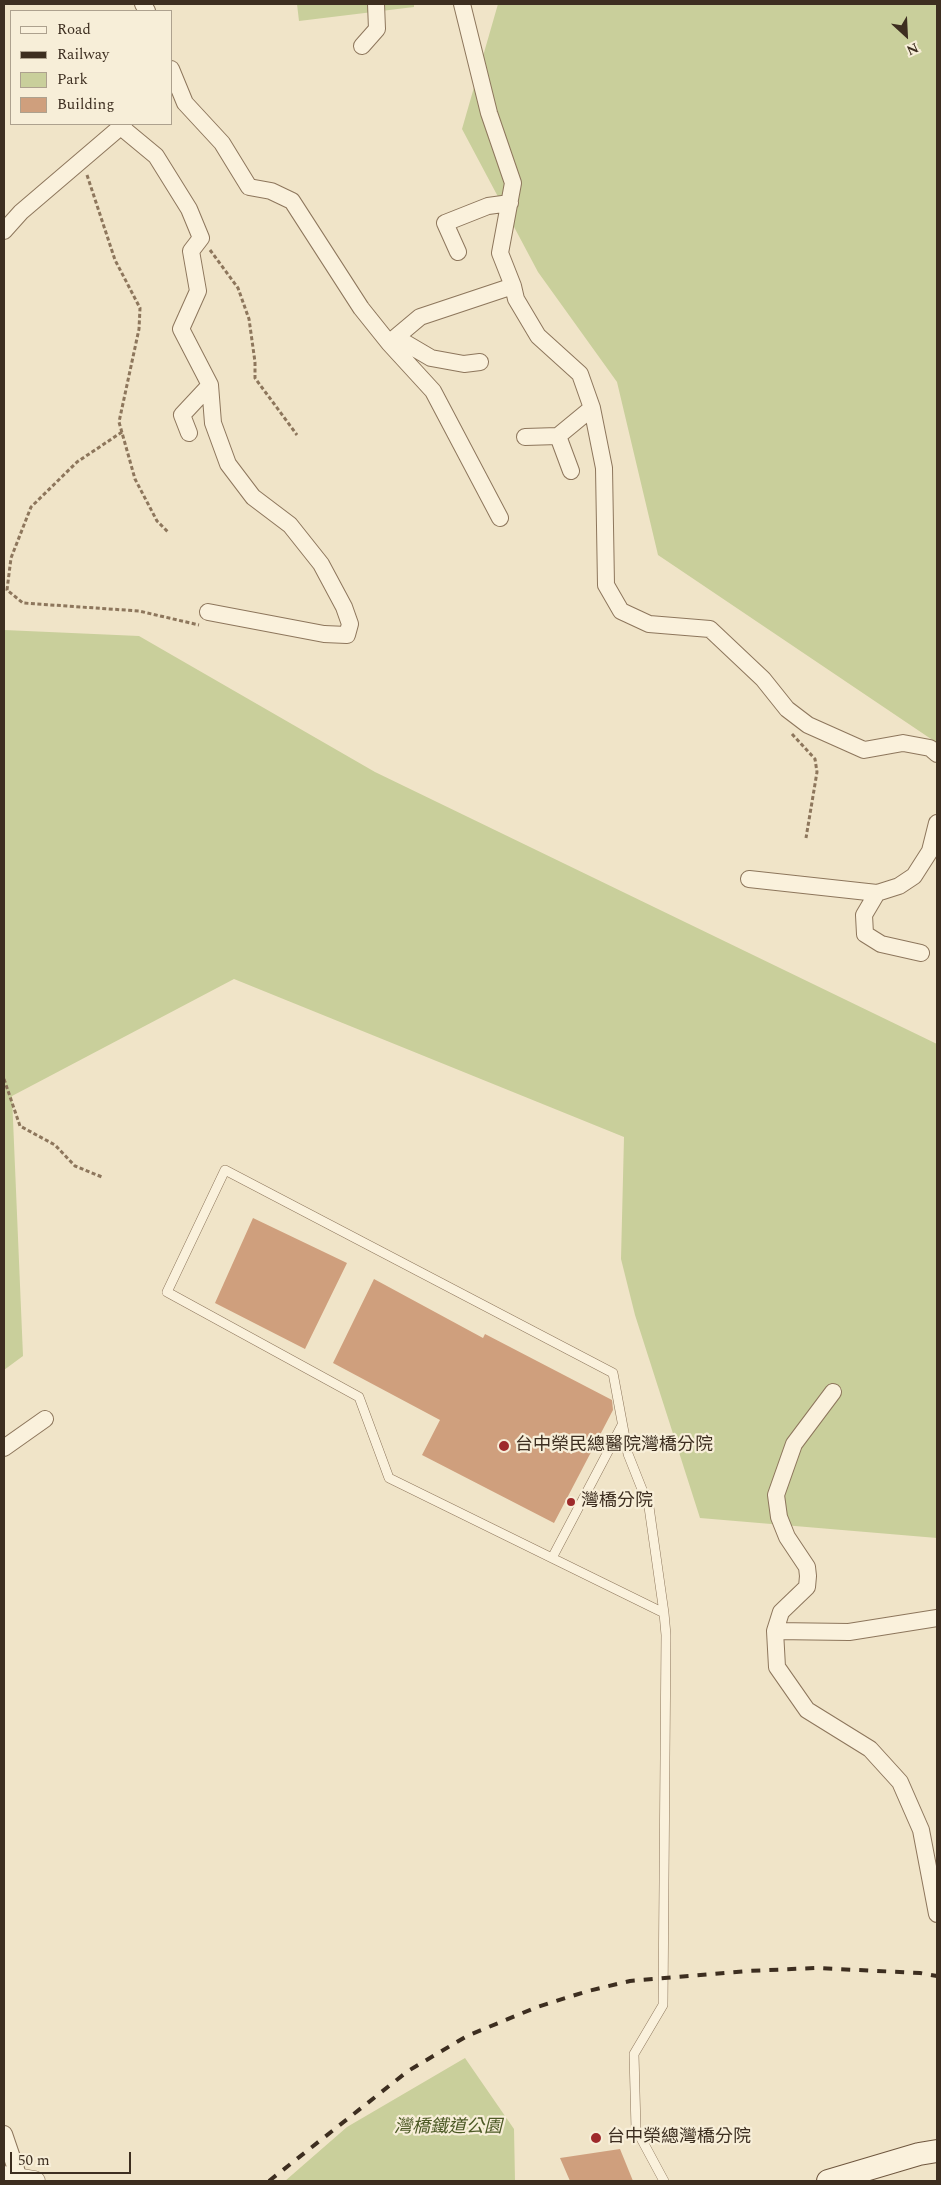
<!DOCTYPE html>
<html>
<head>
<meta charset="utf-8">
<style>
	body { margin:0 }
	#map { position:relative; width:941px; height:2185px; overflow:hidden; background:#f0e4c8; font-family:Spectral,serif }
	canvas { display:block }
	.frame { position:absolute; inset:0; border:5px solid #3d2e20; pointer-events:none }
	.legend { position:absolute; left:10px; top:10px; width:162px; height:115px; box-sizing:border-box; background:#f7eed8; border:1px solid #ada18e; margin:0; padding:6px 9px; list-style:none; font-size:15px; color:#3d2e20 }
	.legend li { display:flex; align-items:center; gap:10px; height:25px }
	.legend b { width:25px; border:1px solid #ada18e }
	.north { position:absolute; left:881px; top:10px; width:50px; height:50px; -webkit-text-stroke:4px #f7eed8; paint-order:stroke; rotate:155deg; font-size:14px; font-weight:700; line-height:20px; text-align:center; color:#3d2e20 }
	.north::after { content:''; display:block; margin:auto; width:18px; height:22px; background:#3d2e20; clip-path:polygon(50% 0,100% 100%,50% 72%,0 100%) }
	.scale { position:absolute; left:10px; top:2152px; width:121px; height:22px; box-sizing:border-box; border:2px solid #3d2e20; border-top:0; padding-left:6px; font-size:15px; line-height:18px; white-space:nowrap; color:#3d2e20; -webkit-text-stroke:4px #f7eed8; paint-order:stroke }
</style>
</head>
<body>
<div id="map">
<canvas width="941" height="2185"></canvas>
<div class="frame"></div>
<ul class="legend">
<li><b style="height:6px;background:#faf1dc"></b>Road</li>
<li><b style="height:6px;background:#3d2e20"></b>Railway</li>
<li><b style="height:14px;background:#c9cf9b"></b>Park</li>
<li><b style="height:14px;background:#cf9f7d"></b>Building</li>
</ul>
<div class="north">N</div>
<div class="scale">50 m</div>
</div>
<script>
const g = document.querySelector('canvas').getContext('2d');
g.lineJoin = 'round';
function fillPath(path, color) {
  g.fillStyle = color;
  g.fill(path, 'evenodd');
}
function poly(rows) {
  const path = new Path2D();
  for (const r of rows) {
    path.moveTo(r[0], r[1]);
    for (let i = 2; i < r.length; i += 2) path.lineTo(r[i], r[i + 1]);
  }
  return path;
}
function trace(path, color, width, dash) {
  g.strokeStyle = color;
  g.lineWidth = width;
  g.lineCap = dash ? 'butt' : 'round';
  g.setLineDash(dash || []);
  g.stroke(path);
}
function drawText(font, color, halo, rows, align = 'center') {
  g.font = font + ' Spectral,"Noto Sans TC",serif';
  g.lineWidth = 4.5;
  g.setLineDash([]);
  g.textBaseline = 'middle';
  g.strokeStyle = halo;
  g.fillStyle = color;
  for (const [text, x, y, turn = 0] of rows) {
    g.save();
    g.translate(x, y);
    g.rotate((+turn || 0) * Math.PI / 180);
    g.textAlign = isNaN(turn) ? turn : align;
    if (halo) g.strokeText(text, 0, 0);
    g.fillText(text, 0, 0);
    g.restore();
  }
}
fillPath(poly([
	[297,4,414,4,414,7,299,21],
	[498,4,937,4,937,743,658,555,617,382,538,272,462,129],
	[4,630,139,636,375,772,937,1044,937,1538,700,1518,635,1315,621,1259,624,1137,234,979,12,1096,23,1356,4,1370],
	[465,2058,514,2129,515,2181,285,2181,347,2127]
]), '#c9cf9b');
fillPath(poly([
	[253,1218,347,1263,305,1349,215,1303],
	[374,1279,483,1338,485,1334,612,1400,613,1410,554,1523,422,1455,440,1420,333,1363],
	[620,2149,633,2181,570,2181,560,2158]
]), '#cf9f7d');
const service = poly([
	[552,1558,622,1425],
	[664,1613,389,1478,359,1397,167,1292,225,1170,613,1373,628,1454,649,1507,664,1613,666,1635,663,2005,634,2054,636,2129,664,2181]
]);
const minor = poly([
	[143,4,147,11],
	[462,4,489,113,513,183,500,253,513,286,516,299,538,336,580,374,592,408,604,468,606,585,621,611,649,624,710,629,763,679,787,709,808,725,864,750,903,743,930,748,937,754],
	[362,46,377,29,376,4],
	[171,69,185,103,222,143,249,187,271,191,292,201,361,308,389,343,420,317,513,286],
	[121,127,156,156,189,209,201,238,191,251,198,291,181,329,210,385,213,423,228,464,253,497,290,525,321,564,344,607,350,624,347,635,324,634,208,612],
	[4,231,21,212,124,124],
	[458,252,445,223,488,206,510,203],
	[397,338,431,358,464,364,480,362],
	[389,343,433,391,500,518],
	[189,433,182,415,210,385],
	[525,437,558,436],
	[571,471,558,436,592,408],
	[749,879,877,893,899,886,914,876,930,851,937,823],
	[877,893,864,915,865,934,881,944,921,953],
	[833,1392,794,1444,776,1495,779,1517,787,1537,807,1567,808,1576,807,1587,781,1612,775,1631,777,1667,807,1710,870,1749,900,1782,921,1830,937,1914],
	[4,1448,45,1419],
	[775,1631,849,1632,937,1618],
	[4,2134,19,2178]
]);
const tertiary = poly([
	[4,2176,35,2181]
]);
const secondary = poly([
	[828,2181,919,2154,937,2151]
]);
trace(service, '#8d765c', 10);
trace(minor, '#8d765c', 18);
trace(tertiary, '#8d765c', 21);
trace(secondary, '#6f573f', 24);
trace(poly([
	[87,175,115,260,140,308,139,329,119,422,135,479,157,521,168,532],
	[210,250,238,288,249,319,255,362,255,378,297,435],
	[122,432,77,462,31,507,11,558,7,590,23,603,139,611,199,625],
	[792,734,815,759,817,772,806,838],
	[4,1079,20,1126,55,1145,75,1166,102,1177]
]), '#8d765c', 3, [4, 2.5]);
trace(service, '#faf1dc', 9);
trace(minor, '#faf1dc', 16);
trace(tertiary, '#faf1dc', 20);
trace(secondary, '#faf1dc', 22);
trace(poly([
	[269,2181,408,2071,467,2036,537,2007,588,1991,630,1981,747,1971,816,1968,920,1973,937,1976]
]), '#3d2e20', 4, [9, 9]);
for (const [x, y, r, color] of [
	[504,1446,6,"#9e2a2b"],
	[571,1502,5,"#9e2a2b"],
	[596,2138,6,"#9e2a2b"]
]) {
  const dot = new Path2D();
  dot.arc(x, y, r, 0, 2 * Math.PI);
  g.fillStyle = color;
  g.fill(dot);
  trace(dot, '#f7eed8', 2);
}
drawText('18px', '#3d2e20', '#f7eed8', [
	["台中榮民總醫院灣橋分院",515,1446],
	["灣橋分院",581,1502],
	["台中榮總灣橋分院",607,2138]
], 'left');
drawText('italic 18px', '#4d5a26', '#f7eed8', [
	["灣橋鐵道公園",448,2128]
]);
</script>
</body>
</html>
